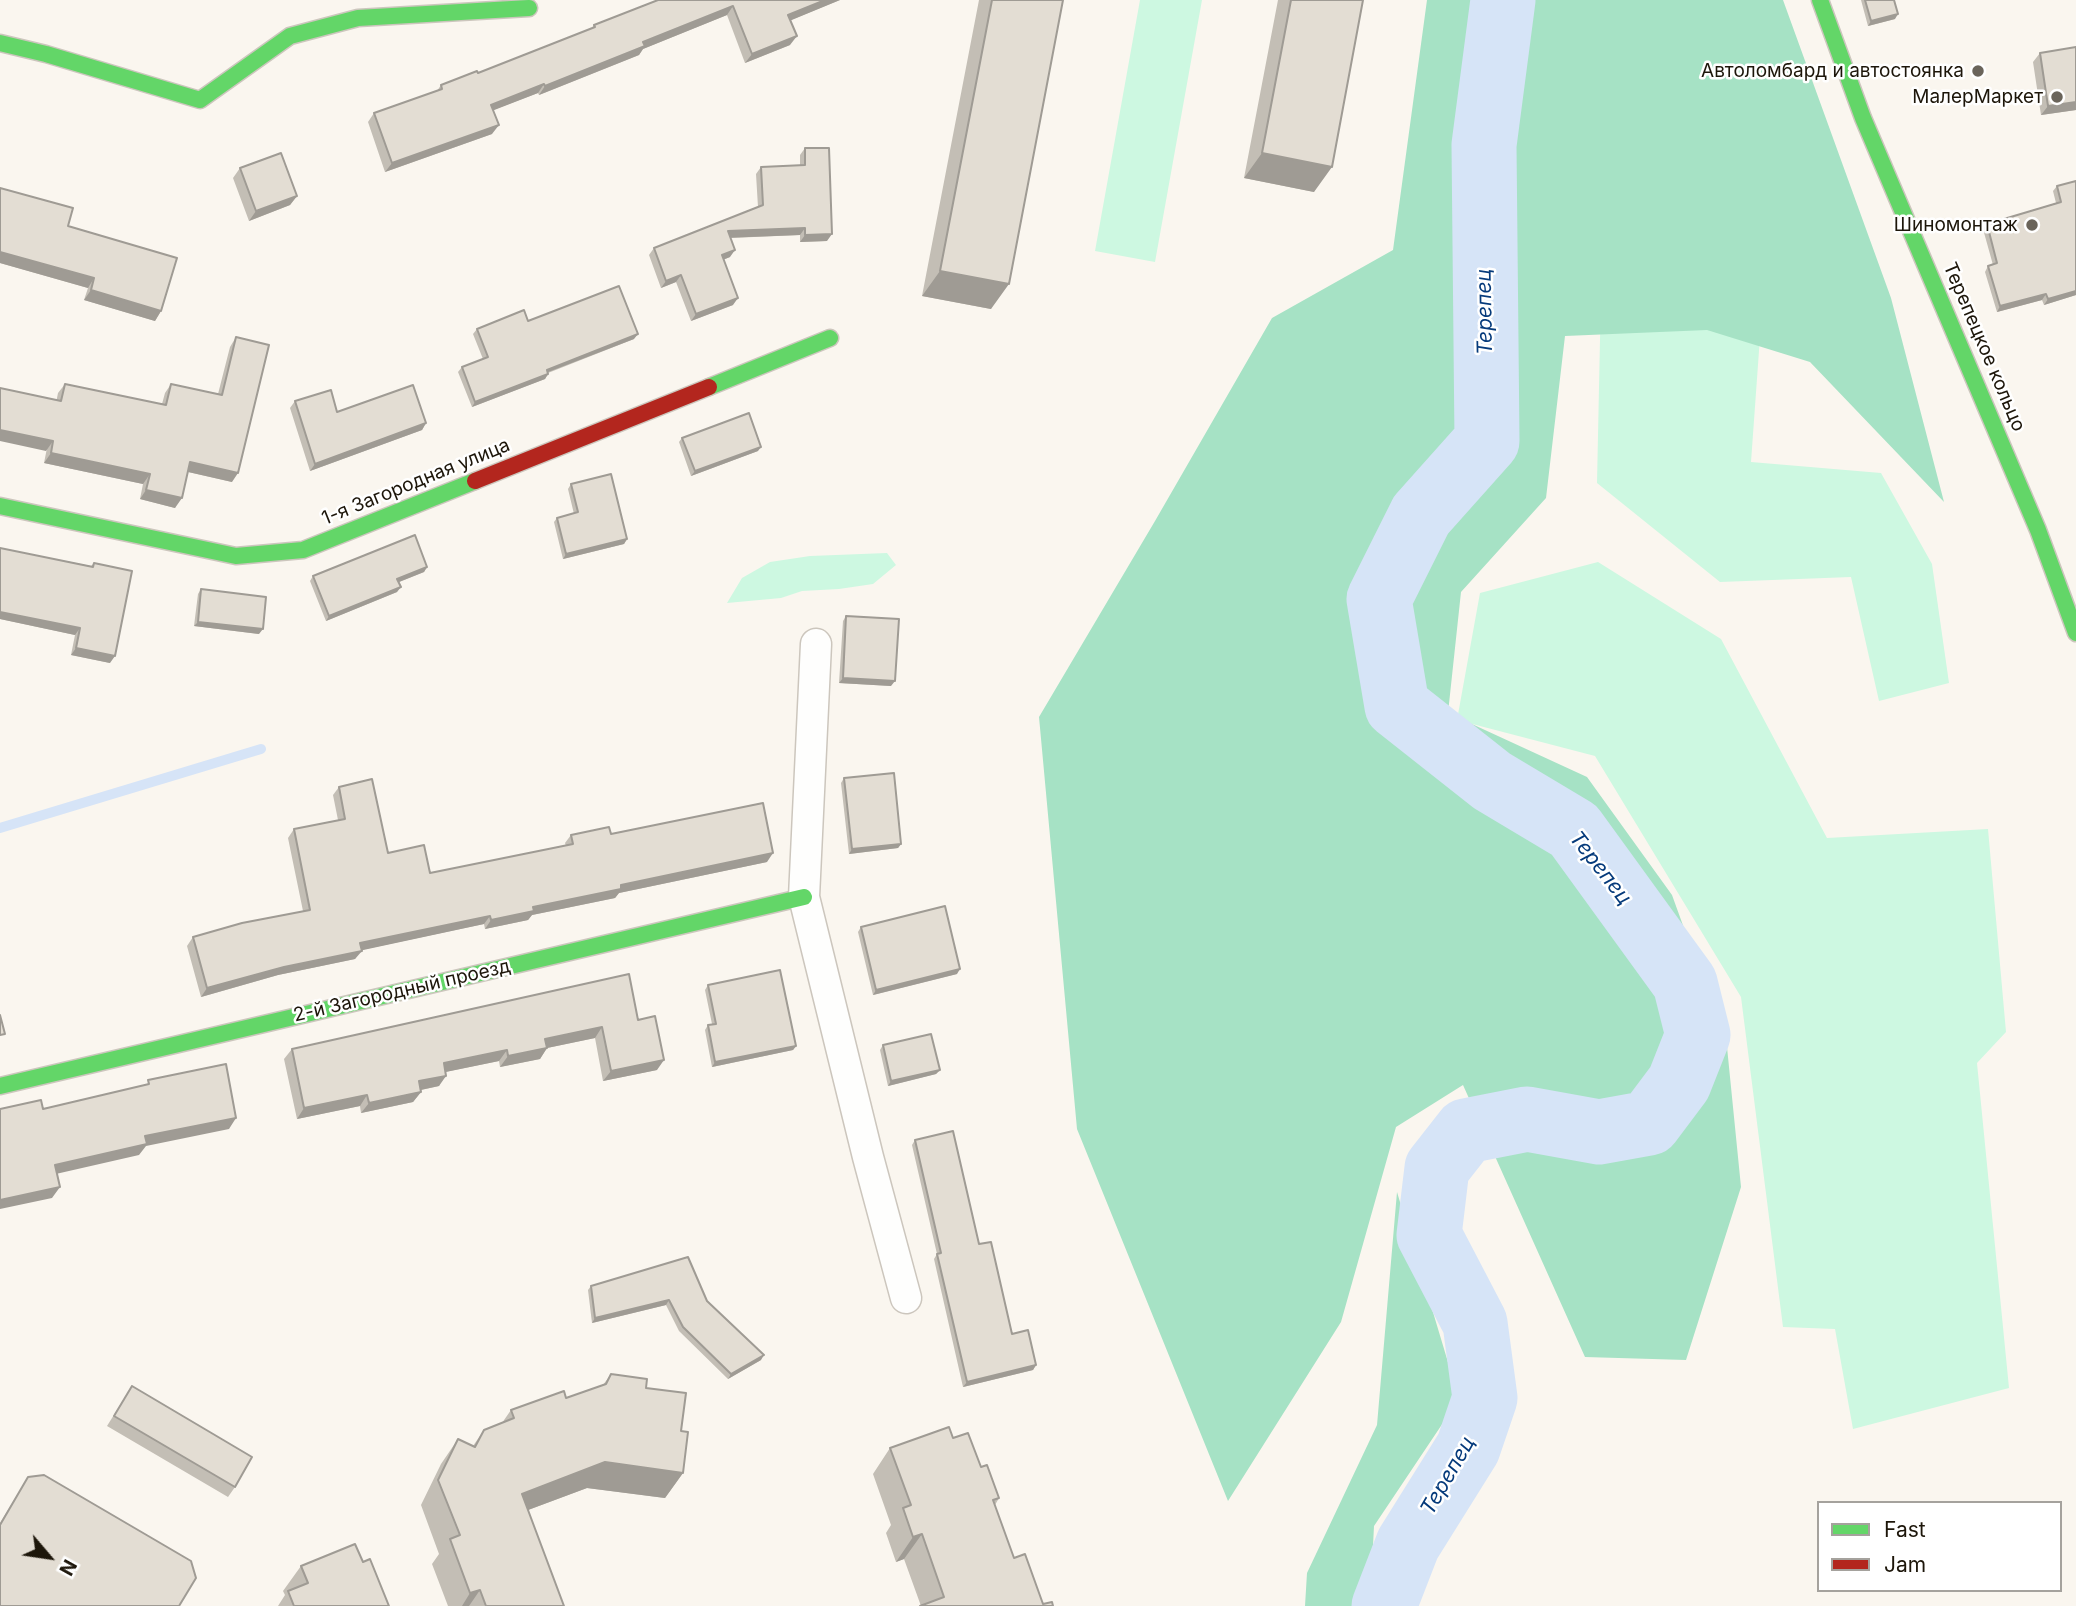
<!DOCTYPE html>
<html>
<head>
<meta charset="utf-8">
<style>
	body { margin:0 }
	#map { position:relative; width:2076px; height:1606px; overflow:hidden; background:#faf6ef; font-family:Inter,sans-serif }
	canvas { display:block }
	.legend { position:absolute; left:1817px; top:1501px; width:245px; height:91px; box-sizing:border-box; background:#fff; border:2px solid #a5a29d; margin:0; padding:9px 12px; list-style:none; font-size:21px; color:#1d160a }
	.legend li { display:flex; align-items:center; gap:14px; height:35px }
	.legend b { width:35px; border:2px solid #a5a29d }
	.north { position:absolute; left:14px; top:1522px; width:70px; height:70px; -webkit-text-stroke:5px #fff; paint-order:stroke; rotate:119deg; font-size:19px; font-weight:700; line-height:28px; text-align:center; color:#1d160a }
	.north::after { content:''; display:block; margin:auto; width:24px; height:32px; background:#1d160a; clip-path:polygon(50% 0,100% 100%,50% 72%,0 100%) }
</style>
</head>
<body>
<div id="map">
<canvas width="2076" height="1606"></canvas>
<ul class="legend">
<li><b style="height:9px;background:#63d668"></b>Fast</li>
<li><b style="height:9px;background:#b3261e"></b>Jam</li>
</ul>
<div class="north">N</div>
</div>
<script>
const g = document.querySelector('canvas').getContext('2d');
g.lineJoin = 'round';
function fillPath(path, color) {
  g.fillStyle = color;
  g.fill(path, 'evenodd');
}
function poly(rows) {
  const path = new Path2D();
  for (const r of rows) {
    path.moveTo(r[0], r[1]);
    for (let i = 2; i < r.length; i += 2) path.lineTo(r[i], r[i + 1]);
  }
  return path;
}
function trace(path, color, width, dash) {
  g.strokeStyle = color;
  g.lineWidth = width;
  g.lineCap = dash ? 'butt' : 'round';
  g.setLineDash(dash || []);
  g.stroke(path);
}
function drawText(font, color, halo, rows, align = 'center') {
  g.font = font + ' Inter,sans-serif';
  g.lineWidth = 5;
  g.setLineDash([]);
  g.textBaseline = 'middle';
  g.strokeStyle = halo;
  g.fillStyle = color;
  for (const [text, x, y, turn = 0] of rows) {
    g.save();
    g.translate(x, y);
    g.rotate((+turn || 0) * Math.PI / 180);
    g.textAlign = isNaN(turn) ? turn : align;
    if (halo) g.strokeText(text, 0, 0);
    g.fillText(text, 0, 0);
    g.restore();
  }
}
fillPath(poly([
	[1140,0,1202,0,1155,262,1095,251],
	[1601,292,1761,323,1751,462,1881,473,1932,564,1949,683,1879,701,1851,577,1720,582,1597,483],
	[887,553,896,565,873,584,839,589,802,591,781,598,727,603,742,578,770,562,810,556],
	[1598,562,1721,639,1827,838,1988,829,2006,1032,1977,1063,2009,1388,1853,1429,1835,1329,1783,1327,1741,997,1595,756,1457,720,1480,593]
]), '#cdf8e1');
fillPath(poly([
	[1427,0,1783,0,1891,298,1944,502,1810,362,1707,330,1565,336,1546,498,1461,592,1448,713,1587,777,1672,895,1727,1047,1741,1187,1686,1360,1585,1357,1463,1085,1396,1127,1341,1322,1228,1501,1077,1129,1039,717,1155,521,1272,318,1393,250],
	[1397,1192,1459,1399,1374,1526,1370,1606,1305,1606,1307,1573,1377,1425]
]), '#a6e2c5');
trace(poly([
	[0,828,261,749]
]), '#d6e4f7', 10);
trace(poly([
	[1384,1606,1408,1544,1468,1448,1485,1398,1475,1323,1429,1235,1437,1168,1466,1131,1527,1119,1599,1132,1649,1123,1679,1083,1698,1035,1685,983,1574,830,1492,781,1397,706,1379,599,1421,515,1487,441,1484,145,1503,0]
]), '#d6e4f7', 65);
const street = poly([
	[816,644,804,897,868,1157,906,1298]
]);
const fast = poly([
	[1820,0,1863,118,2038,530,2076,633],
	[0,43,46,54,200,100,290,36,358,18,529,8],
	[709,387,830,338],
	[0,506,236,556,303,550,475,481],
	[0,1086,804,897]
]);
const jam = poly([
	[475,481,709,387]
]);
trace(street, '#ccc6bd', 33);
trace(fast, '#ccc6bd', 19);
trace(jam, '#ccc6bd', 19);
trace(street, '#fefefd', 30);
trace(fast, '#63d668', 16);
trace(jam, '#b3261e', 16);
fillPath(poly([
	[658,0,840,0,791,20,790,45,745,63,727,15,643,49,639,55,539,95,538,93,493,110,492,134,385,172,368,122,374,113,437,91,441,85,478,73,592,28,594,25],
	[979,0,1063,0,991,309,922,296],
	[1278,0,1363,0,1314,192,1244,178],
	[1861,0,1894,0,1895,19,1868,26],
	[2076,47,2076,110,2041,115,2033,62,2040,53],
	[805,148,827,241,800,242,800,235,731,238,730,257,723,260,733,305,691,321,676,282,661,288,649,255,654,248,758,207,756,174,761,167,800,166,800,155],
	[240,168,297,196,290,205,249,221,233,178],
	[2076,181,2076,295,2044,305,2042,300,1997,312,1985,272,1988,266,1993,265,1983,229,1987,224,2056,203,2053,191,2057,186],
	[0,188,68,226,161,311,155,321,84,300,88,288,0,263],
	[528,321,634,339,548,373,548,374,545,379,472,407,458,372,462,367,483,359,473,334,477,329],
	[236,337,232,482,188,472,175,508,140,499,143,484,44,463,58,393,65,384,162,404,165,393,171,384,218,394,230,347],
	[295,401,337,412,426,423,422,430,310,471,290,408],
	[682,438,758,451,691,476,679,442],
	[571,484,627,539,624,544,563,559,554,522,557,518,574,514,568,489],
	[0,548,91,566,94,563,110,663,71,655,75,635,0,619],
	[427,567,424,572,399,582,397,592,326,621,310,581,313,576],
	[201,589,259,634,194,626,198,594],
	[846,616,891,686,839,683,843,621],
	[844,778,901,844,898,848,849,854,841,783],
	[339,787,388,853,430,873,566,846,565,843,571,835,611,834,767,862,619,893,615,898,532,915,528,920,485,929,484,924,361,950,355,959,278,975,201,997,187,946,193,937,303,911,288,838,294,829,338,820,333,795],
	[861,927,957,974,873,995,858,932],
	[708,985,796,1046,793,1050,712,1067,705,1030,708,1025,712,1024,705,990],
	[638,1020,657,1070,603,1081,595,1038,547,1048,540,1059,500,1067,499,1061,445,1072,439,1086,421,1090,421,1092,413,1102,361,1113,360,1106,297,1119,284,1059,292,1049],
	[883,1045,940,1070,936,1074,888,1086,880,1050],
	[915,1140,979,1244,1012,1334,1036,1365,1033,1370,963,1387,934,1259,937,1254,912,1145],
	[591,1286,707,1301,761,1360,728,1379,679,1331,666,1305,592,1323,588,1290],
	[611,1374,646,1388,681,1431,683,1473,665,1498,587,1488,528,1510,564,1606,448,1606,432,1564,439,1554,421,1505,441,1464,458,1439,473,1446,484,1430,502,1423,511,1410,566,1398,603,1385],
	[132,1386,235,1487,228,1497,107,1426],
	[953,1438,981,1467,999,1498,995,1505,1014,1558,1043,1604,1053,1606,921,1606,904,1559,896,1562,886,1533,891,1525,873,1474,890,1448],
	[28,1477,0,1606,0,1523],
	[363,1562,389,1606,278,1606,285,1595,283,1591,301,1566]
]), '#c3beb5');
fillPath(poly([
	[825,0,840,0,782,24,788,15],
	[733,6,727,15,643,49,639,55,539,95,545,86,643,42],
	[1898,14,1895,19,1868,26,1871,21],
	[797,36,790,45,745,63,752,54],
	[544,84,538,93,484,114,491,105],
	[2076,102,2076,110,2041,115,2048,106],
	[499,125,492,134,385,172,392,163],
	[1262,153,1332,167,1314,192,1244,178],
	[297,196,290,205,249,221,256,211],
	[805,228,800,235,723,238,728,231],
	[832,234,827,241,800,242,805,235],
	[735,250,730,257,717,262,722,255],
	[0,252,94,278,88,288,0,263],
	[940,271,1009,284,991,309,922,296],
	[681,275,676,282,661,288,666,281],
	[91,290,161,311,155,321,84,300],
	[2076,291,2076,295,2044,305,2048,299],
	[2046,294,2042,300,1997,312,2000,306],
	[738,298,733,305,691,321,696,314],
	[638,334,634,339,543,374,547,370],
	[548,374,545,379,472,407,475,402],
	[426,423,422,430,310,471,315,464],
	[0,430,53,441,46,451,0,441],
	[761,447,758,451,691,476,695,471],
	[51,453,150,474,143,484,44,463],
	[190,462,238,473,232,482,184,471],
	[146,490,182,498,175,508,140,499],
	[627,539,624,544,563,559,566,554],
	[427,567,424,572,394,584,397,579],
	[401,587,397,592,326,621,329,616],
	[0,612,80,628,75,635,0,619],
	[198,622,263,629,259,634,194,626],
	[76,648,115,656,110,663,71,655],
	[843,678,895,681,891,686,839,683],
	[901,844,898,848,849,854,852,849],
	[773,853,767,862,619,893,615,898,532,915,528,920,485,929,491,920,533,907,621,885],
	[490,916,484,924,354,952,360,943],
	[362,951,355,959,278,975,201,997,207,988,284,967],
	[960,969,957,974,873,995,876,990],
	[602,1027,595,1038,547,1048,540,1059,500,1067,508,1056,545,1039],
	[796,1046,793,1050,712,1067,715,1062],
	[507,1050,499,1061,436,1074,444,1063],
	[664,1060,657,1070,603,1081,611,1071],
	[940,1070,936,1074,888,1086,891,1081],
	[446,1076,439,1086,411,1092,419,1081],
	[421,1092,413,1102,361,1113,369,1103],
	[367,1095,360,1106,297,1119,304,1108],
	[236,1118,229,1129,146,1146,139,1155,47,1176,55,1165,145,1136],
	[60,1187,52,1198,0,1209,0,1200],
	[669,1300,666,1305,592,1323,595,1318],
	[764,1355,761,1360,728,1379,731,1374],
	[1036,1365,1033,1370,963,1387,967,1382],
	[605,1462,683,1473,665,1498,587,1488,504,1519,522,1494],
	[922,1534,904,1559,896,1562,913,1537],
	[480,1590,469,1606,462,1606,470,1593]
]), '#9f9b94');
const building = poly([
	[658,0,825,0,788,15,797,36,752,54,733,6,643,42,645,46,545,86,544,84,491,105,499,125,392,163,374,113,442,89,441,85,477,71,478,73,595,27,594,25,658,0],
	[992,0,1063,0,1009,284,940,271,992,0],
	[1291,0,1363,0,1332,167,1262,153,1291,0],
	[1865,0,1894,0,1898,14,1871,21,1865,0],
	[2076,47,2076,102,2048,106,2040,53,2076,47],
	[805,148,829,148,832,234,805,235,805,228,728,231,735,250,722,255,738,298,696,314,681,275,666,281,654,248,763,205,761,167,805,165,805,148],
	[281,153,297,196,256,211,240,168,281,153],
	[2076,181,2076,291,2048,299,2046,294,2000,306,1988,266,1997,263,1987,224,2061,202,2057,186,2076,181],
	[0,188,73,208,68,226,177,258,161,311,91,290,94,278,0,252,0,188],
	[619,286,638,334,547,370,548,374,475,402,462,367,488,357,477,329,524,310,528,321,619,286],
	[236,337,269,345,238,473,190,462,182,498,146,490,150,474,51,453,53,441,0,430,0,388,61,401,65,384,166,405,171,384,222,395,236,337],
	[413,385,426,423,315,464,295,401,331,390,337,412,413,385],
	[749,413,761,447,695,471,682,438,749,413],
	[611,474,627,539,566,554,557,518,578,512,571,484,611,474],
	[415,535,427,567,397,579,401,587,329,616,313,576,415,535],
	[0,548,93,567,94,563,132,571,115,656,76,648,80,628,0,612,0,548],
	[201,589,266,597,263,629,198,622,201,589],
	[846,616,899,619,895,681,843,678,846,616],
	[894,773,901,844,852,849,844,778,894,773],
	[372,779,388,853,424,845,430,873,573,844,571,835,609,827,611,834,763,803,773,853,621,885,621,889,533,907,534,911,491,920,490,916,360,943,362,951,284,967,207,988,193,937,242,923,310,910,294,829,345,819,339,787,372,779],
	[945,906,960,969,876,990,861,927,945,906],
	[780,970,796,1046,715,1062,708,1025,716,1024,708,985,780,970],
	[629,974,638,1020,655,1016,664,1060,611,1071,602,1027,545,1039,547,1048,508,1056,507,1050,444,1063,446,1076,419,1081,421,1092,369,1103,367,1095,304,1108,292,1049,629,974],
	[0,1015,5,1034,0,1035,0,1015],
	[931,1034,940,1070,891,1081,883,1045,931,1034],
	[226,1064,236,1118,145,1136,147,1144,55,1165,60,1187,0,1200,0,1109,41,1100,43,1109,149,1084,148,1080,226,1064],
	[953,1131,979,1244,991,1242,1012,1334,1028,1330,1036,1365,967,1382,937,1254,941,1253,915,1140,953,1131],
	[688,1257,707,1301,764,1355,731,1374,683,1327,669,1300,595,1318,591,1286,688,1257],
	[611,1374,647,1379,646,1388,686,1393,681,1431,688,1432,683,1473,605,1462,522,1494,564,1606,486,1606,480,1590,470,1593,450,1539,460,1535,438,1480,458,1439,475,1447,484,1430,514,1418,511,1410,564,1391,566,1398,606,1384,611,1374],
	[132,1386,252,1457,235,1487,114,1416,132,1386],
	[949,1427,953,1438,968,1433,981,1467,987,1465,999,1498,993,1500,1014,1558,1025,1554,1043,1604,1052,1602,1053,1606,920,1606,944,1597,922,1534,913,1537,903,1508,911,1505,890,1448,949,1427],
	[44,1475,191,1561,196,1578,179,1606,0,1606,0,1525,28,1477,44,1475],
	[355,1544,363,1562,370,1559,389,1606,294,1606,288,1591,308,1583,301,1566,355,1544]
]);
fillPath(building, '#e3ddd3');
trace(building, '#9f9b94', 2);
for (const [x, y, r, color] of [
	[1978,71,7,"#6a645a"],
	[2057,97,7,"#6a645a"],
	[2032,225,7,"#6a645a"]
]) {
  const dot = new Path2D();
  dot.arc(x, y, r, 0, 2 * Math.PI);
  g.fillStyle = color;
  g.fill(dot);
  trace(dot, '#fff', 2.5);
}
drawText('19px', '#1d160a', '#fff', [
	["Автоломбард и автостоянка",1964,71],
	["МалерМаркет",2043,97],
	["Шиномонтаж",2018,225]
], 'right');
drawText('19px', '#1d160a', '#fff', [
	["Терепецкое кольцо",1984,347,67],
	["1-я Загородная улица",416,482,-22],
	["2-й Загородный проезд",402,991,-13]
]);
drawText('italic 21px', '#053a7b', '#fff', [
	["Терепец",1485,312,-91],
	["Терепец",1600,868,52],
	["Терепец",1448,1476,-60]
]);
</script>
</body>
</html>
